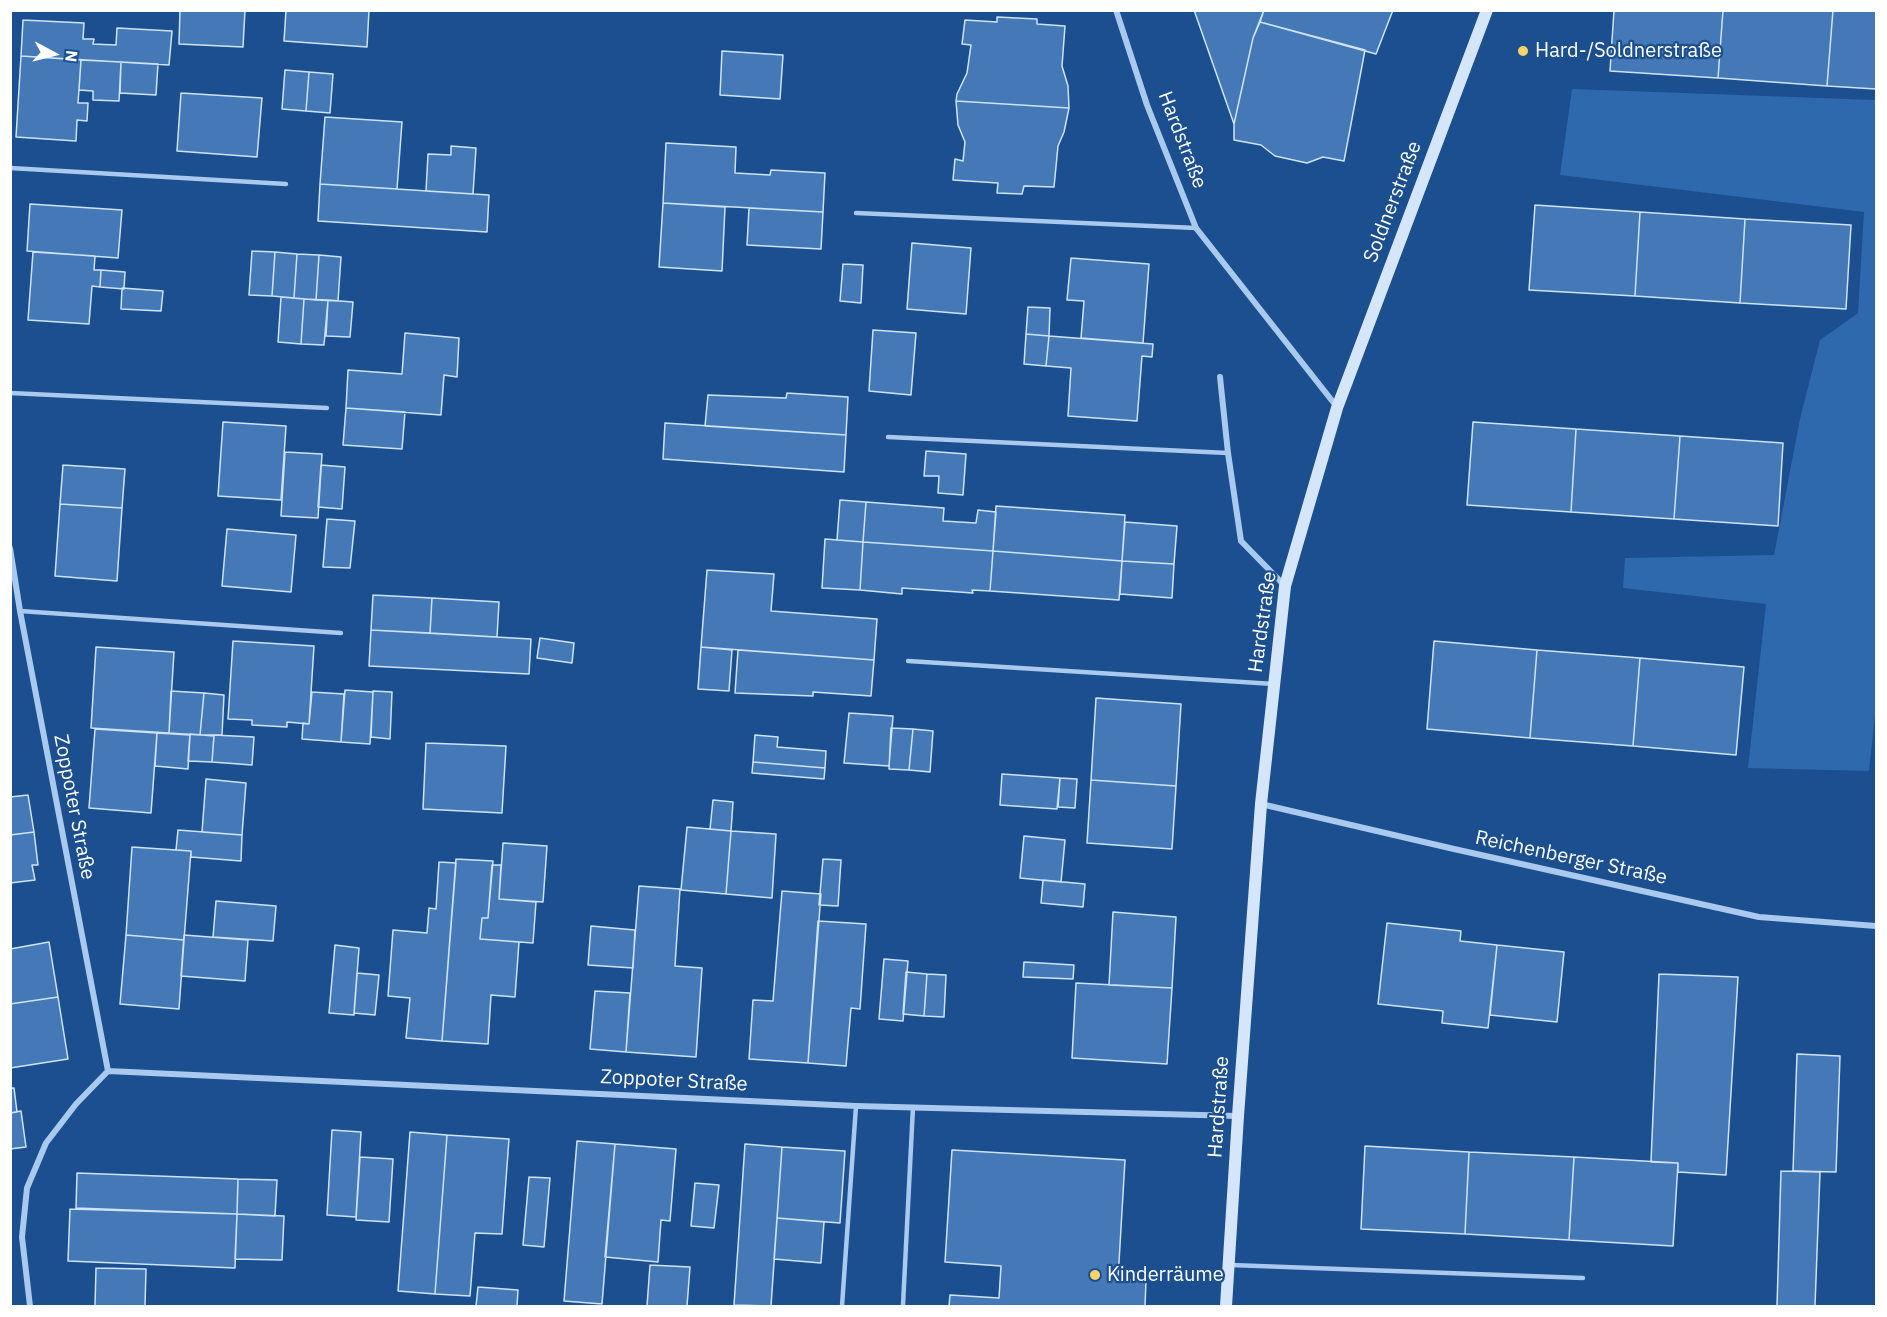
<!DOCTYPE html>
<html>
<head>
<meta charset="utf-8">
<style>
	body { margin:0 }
	#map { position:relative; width:1887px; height:1317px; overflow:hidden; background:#1b4f8f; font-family:"IBM Plex Sans",sans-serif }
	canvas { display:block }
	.frame { position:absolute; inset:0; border:12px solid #fff; pointer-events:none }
	.north { position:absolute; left:24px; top:24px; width:60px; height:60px; -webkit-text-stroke:4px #1b4f8f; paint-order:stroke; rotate:97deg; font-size:16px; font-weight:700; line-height:24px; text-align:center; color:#fff }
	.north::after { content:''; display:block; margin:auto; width:21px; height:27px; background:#fff; clip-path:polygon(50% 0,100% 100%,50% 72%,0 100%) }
</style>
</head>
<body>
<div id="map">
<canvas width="1887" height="1317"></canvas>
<div class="frame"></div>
<div class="north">N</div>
</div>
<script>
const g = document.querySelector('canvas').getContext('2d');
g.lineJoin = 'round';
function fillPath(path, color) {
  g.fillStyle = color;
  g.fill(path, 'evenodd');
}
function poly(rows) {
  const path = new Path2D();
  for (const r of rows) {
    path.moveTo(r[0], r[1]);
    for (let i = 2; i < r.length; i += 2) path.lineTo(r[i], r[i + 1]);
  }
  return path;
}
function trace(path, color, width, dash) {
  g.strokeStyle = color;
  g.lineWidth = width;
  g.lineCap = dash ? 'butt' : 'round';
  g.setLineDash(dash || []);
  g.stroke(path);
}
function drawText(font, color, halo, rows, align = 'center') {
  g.font = font + ' "IBM Plex Sans",sans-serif';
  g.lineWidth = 4.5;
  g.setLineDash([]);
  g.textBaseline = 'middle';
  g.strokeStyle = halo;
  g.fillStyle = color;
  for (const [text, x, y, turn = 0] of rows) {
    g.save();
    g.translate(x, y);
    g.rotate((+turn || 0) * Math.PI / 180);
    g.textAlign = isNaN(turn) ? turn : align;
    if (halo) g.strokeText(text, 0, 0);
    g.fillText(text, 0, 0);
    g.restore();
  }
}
fillPath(poly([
	[1572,89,1876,100,1876,706,1869,771,1748,768,1766,604,1623,588,1625,558,1774,555,1800,419,1820,340,1858,313,1864,212,1560,175]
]), '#2e69ad');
const building = poly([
	[180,10,245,10,243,47,179,44,180,10],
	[286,10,369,10,367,47,284,41,286,10],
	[1194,10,1264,10,1253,38,1234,124,1194,10],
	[1264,10,1393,10,1376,54,1260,22,1264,10],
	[1614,10,1723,10,1718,78,1610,71,1614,10],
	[1723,10,1833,10,1827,86,1718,78,1723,10],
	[1833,10,1876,10,1876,89,1827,86,1833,10],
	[997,17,1037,19,1037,24,1065,26,1062,66,1068,86,1069,108,956,101,957,94,967,73,971,45,962,44,965,20,997,22,997,17],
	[23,20,84,23,83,39,94,39,93,44,116,45,117,28,172,31,169,65,21,56,23,20],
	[1260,22,1365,50,1344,161,1323,157,1307,163,1275,156,1261,145,1234,140,1234,124,1253,38,1260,22],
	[722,51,783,55,780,99,720,95,722,51],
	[21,56,81,60,78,103,88,103,87,121,77,120,76,141,16,137,21,56],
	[81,60,121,62,119,101,93,100,93,91,79,90,81,60],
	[121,62,158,64,156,95,120,93,121,62],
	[285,70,309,72,306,111,282,109,285,70],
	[309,72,333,74,330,113,306,111,309,72],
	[181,93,262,98,257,157,177,151,181,93],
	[956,101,1069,108,1064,132,1058,146,1054,187,1024,186,1022,194,997,193,998,183,953,180,955,159,963,161,965,142,958,125,956,101],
	[325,117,402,122,397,189,320,184,325,117],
	[666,143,736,147,735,173,770,175,771,170,825,173,823,212,663,203,666,143],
	[451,146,476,148,473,194,426,191,428,154,451,155,451,146],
	[320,184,489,195,487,232,318,221,320,184],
	[663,203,725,207,722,271,659,267,663,203],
	[30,204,122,210,118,258,27,251,30,204],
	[1535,205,1640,212,1635,296,1529,290,1535,205],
	[749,208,823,212,821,249,747,245,749,208],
	[1640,212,1745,219,1740,303,1635,296,1640,212],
	[1745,219,1851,225,1846,309,1740,303,1745,219],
	[912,243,971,248,966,314,907,309,912,243],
	[252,251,275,252,272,296,249,295,252,251],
	[33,252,95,256,94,270,101,270,100,287,92,286,89,324,28,320,33,252],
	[275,252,297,254,294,298,272,296,275,252],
	[297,254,319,255,316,300,294,298,297,254],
	[319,255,341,257,338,301,316,300,319,255],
	[1071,258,1149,264,1143,343,1081,338,1084,301,1067,300,1071,258],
	[843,264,863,265,861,303,840,301,843,264],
	[101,270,125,272,124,289,100,287,101,270],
	[122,288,163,291,161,311,121,309,122,288],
	[281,297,304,299,301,344,278,342,281,297],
	[304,299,328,300,324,345,301,344,304,299],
	[328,300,353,302,350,337,326,336,328,300],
	[1028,307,1050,308,1049,336,1026,334,1028,307],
	[873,330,916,333,911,395,869,391,873,330],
	[405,333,459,338,457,377,444,375,441,415,346,408,348,370,402,374,405,333],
	[1026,334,1049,336,1046,366,1024,364,1026,334],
	[1049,336,1153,344,1152,357,1142,356,1137,421,1068,416,1071,368,1046,366,1049,336],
	[787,393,848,397,846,435,705,426,708,395,786,398,787,393],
	[346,408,405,412,402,449,343,445,346,408],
	[223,422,286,426,281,500,218,496,223,422],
	[1473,422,1576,429,1571,512,1467,505,1473,422],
	[665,423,846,435,844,472,663,459,665,423],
	[1576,429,1680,436,1674,519,1571,512,1576,429],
	[1680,436,1783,443,1778,526,1674,519,1680,436],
	[926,451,966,454,963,495,938,493,939,476,924,476,926,451],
	[285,452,322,454,318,518,281,516,285,452],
	[63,465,125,469,122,508,60,504,63,465],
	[321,465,345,467,342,509,318,507,321,465],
	[840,500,866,502,863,542,837,540,840,500],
	[866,502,944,508,943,521,976,523,978,510,996,512,993,551,863,542,866,502],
	[60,504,122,508,117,581,55,576,60,504],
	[996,506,1125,515,1122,561,993,551,996,506],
	[327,519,355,521,350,568,323,567,327,519],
	[1125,522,1177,526,1174,564,1122,561,1125,522],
	[227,529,296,535,291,592,222,586,227,529],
	[825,539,863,542,860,590,822,588,825,539],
	[863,542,993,551,990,591,972,590,973,593,902,588,902,594,860,590,863,542],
	[993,551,1122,561,1119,600,990,591,993,551],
	[1122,561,1174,564,1172,598,1120,594,1122,561],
	[707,570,774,574,771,611,877,619,874,660,701,647,707,570],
	[373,595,432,598,430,633,371,630,373,595],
	[432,598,499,602,497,637,430,633,432,598],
	[371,630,531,639,529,674,369,666,371,630],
	[540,638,574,643,572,663,537,658,540,638],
	[233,641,314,646,309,724,287,722,287,727,252,725,252,720,228,719,233,641],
	[1434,641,1537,650,1530,738,1427,729,1434,641],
	[96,647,174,652,169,733,91,728,96,647],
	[701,647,732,650,729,691,698,689,701,647],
	[738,650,874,660,871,696,813,692,813,696,735,693,738,650],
	[1537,650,1640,658,1633,746,1530,738,1537,650],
	[1640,658,1744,667,1736,755,1633,746,1640,658],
	[345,690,373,692,370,744,341,742,345,690],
	[171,691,204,693,200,735,169,733,171,691],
	[373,691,392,692,390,739,371,737,373,691],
	[312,692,344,694,341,742,302,739,303,723,309,724,312,692],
	[204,693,224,695,222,735,200,735,204,693],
	[1096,698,1181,704,1176,786,1091,780,1096,698],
	[849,713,893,716,889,766,844,763,849,713],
	[891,728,913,729,909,770,889,769,891,728],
	[95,729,157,733,151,813,89,808,95,729],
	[913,729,933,731,930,772,909,770,913,729],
	[157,733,190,735,188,769,155,766,157,733],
	[190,734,214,736,212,762,188,761,190,734],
	[214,735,254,737,252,765,212,762,214,735],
	[755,735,778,737,777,747,826,751,825,768,753,762,755,735],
	[426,743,506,746,502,813,423,809,426,743],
	[753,762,825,768,824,779,752,773,753,762],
	[1002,774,1060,778,1057,809,1000,805,1002,774],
	[1060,778,1077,779,1075,808,1058,807,1060,778],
	[206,779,246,783,242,835,202,832,206,779],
	[1091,780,1176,786,1172,849,1087,843,1091,780],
	[28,795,34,832,10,835,10,797,28,795],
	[713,800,733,802,731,831,710,829,713,800],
	[687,827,731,831,726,894,681,890,687,827],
	[178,830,242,835,241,861,191,857,191,851,176,850,178,830],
	[731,831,776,834,772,898,726,894,731,831],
	[34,832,38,865,32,865,35,880,10,883,10,835,34,832],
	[1024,836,1065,840,1061,882,1020,878,1024,836],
	[503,843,547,846,543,902,499,899,503,843],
	[132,847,191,851,184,940,126,935,132,847],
	[456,859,493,861,488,918,482,918,480,939,519,942,515,997,491,995,488,1044,442,1041,456,859],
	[823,859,841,860,838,906,819,905,823,859],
	[439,862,456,863,442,1041,406,1038,410,998,388,996,393,930,427,933,429,908,436,909,439,862],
	[492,865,501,865,499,899,536,902,533,943,480,939,482,918,488,918,492,865],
	[1043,880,1085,884,1083,907,1041,903,1043,880],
	[639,886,680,889,675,966,702,968,696,1057,626,1052,639,886],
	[782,891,821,894,808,1063,749,1059,753,1000,773,1001,782,891],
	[216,901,276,906,273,941,213,937,216,901],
	[1113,912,1176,917,1172,988,1109,985,1113,912],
	[818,921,866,924,860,1009,851,1008,846,1066,808,1063,818,921],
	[1387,923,1461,931,1460,941,1497,945,1488,1028,1442,1023,1443,1011,1378,1004,1387,923],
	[591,926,635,930,633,968,588,965,591,926],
	[126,935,184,940,179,1009,120,1004,126,935],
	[184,935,248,940,245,981,181,976,184,935],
	[49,942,58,997,10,1004,10,949,49,942],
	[335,945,359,948,354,1015,329,1013,335,945],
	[1497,945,1564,952,1557,1022,1490,1015,1497,945],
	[884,959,908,961,903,1021,879,1019,884,959],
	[1024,962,1074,965,1073,979,1023,977,1024,962],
	[906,972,927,974,924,1016,903,1014,906,972],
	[357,973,379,975,375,1015,354,1013,357,973],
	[927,974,946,975,944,1017,924,1016,927,974],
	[1659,974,1738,977,1726,1175,1678,1172,1678,1163,1651,1162,1659,974],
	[1076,983,1172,988,1167,1064,1072,1058,1076,983],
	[595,991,630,993,626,1052,590,1049,595,991],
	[58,997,68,1059,10,1068,10,1004,58,997],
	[1797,1054,1840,1056,1836,1172,1793,1171,1797,1054],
	[10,1088,14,1088,17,1112,10,1113,10,1088],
	[21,1111,26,1147,10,1149,10,1113,21,1111],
	[332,1130,361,1132,356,1217,327,1215,332,1130],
	[410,1132,447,1135,435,1294,398,1291,410,1132],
	[447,1135,509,1139,502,1234,475,1233,470,1296,435,1294,447,1135],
	[577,1141,615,1144,602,1304,564,1301,577,1141],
	[615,1144,676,1149,670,1221,661,1220,658,1262,605,1257,615,1144],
	[745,1144,782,1147,771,1306,734,1305,745,1144],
	[1365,1146,1469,1152,1465,1234,1361,1229,1365,1146],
	[782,1147,845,1151,840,1223,777,1218,782,1147],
	[952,1150,1125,1160,1118,1279,1146,1281,1145,1306,949,1306,950,1295,999,1298,1001,1266,945,1262,952,1150],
	[1469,1152,1574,1157,1569,1240,1465,1234,1469,1152],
	[360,1157,393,1159,389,1222,356,1220,360,1157],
	[1574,1157,1678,1163,1673,1246,1569,1240,1574,1157],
	[1781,1171,1820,1172,1815,1306,1777,1306,1781,1171],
	[77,1173,238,1179,237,1214,76,1208,77,1173],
	[529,1177,550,1178,544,1247,523,1245,529,1177],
	[238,1179,277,1180,275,1216,237,1214,238,1179],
	[695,1183,719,1185,714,1228,691,1226,695,1183],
	[70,1209,237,1214,235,1268,68,1261,70,1209],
	[237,1214,284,1216,282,1260,235,1259,237,1214],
	[777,1218,824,1222,821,1263,774,1259,777,1218],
	[650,1265,690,1267,687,1306,647,1306,650,1265],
	[96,1268,146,1269,145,1306,95,1306,96,1268],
	[478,1287,518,1290,517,1306,476,1306,478,1287]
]);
fillPath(building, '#4478b7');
trace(building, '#cfe3fa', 1.5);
trace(poly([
	[10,168,286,184],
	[856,213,1196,228],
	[10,393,327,408],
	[888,437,1228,453],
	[20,611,341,633],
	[908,661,1274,684],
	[1231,1265,1583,1278],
	[903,1305,913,1107],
	[842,1306,856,1106]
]), '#a9c9ee', 4.5);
trace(poly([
	[1116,10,1147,105,1196,228,1337,407],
	[1220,377,1228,453,1241,541,1285,586],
	[10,548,20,611,108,1071,76,1104,46,1143,27,1188,22,1237,30,1306],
	[1261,804,1454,849,1759,917,1876,926],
	[108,1071,856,1106,1238,1116]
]), '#a9c9ee', 6);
trace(poly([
	[1226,1306,1238,1116,1261,804,1285,586,1337,408,1487,10]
]), '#d6e6fa', 12);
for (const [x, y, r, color] of [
	[1523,51,6,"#ffd166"],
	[1095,1275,6,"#ffd166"]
]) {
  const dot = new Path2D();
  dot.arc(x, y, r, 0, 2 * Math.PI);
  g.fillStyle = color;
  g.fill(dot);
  trace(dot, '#1b4f8f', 2);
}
drawText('20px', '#fff', '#1b4f8f', [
	["Hard-/Soldnerstraße",1535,51],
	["Kinderräume",1107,1275]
], 'left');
drawText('20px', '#fff', '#1b4f8f', [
	["Hardstraße",1182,140,69],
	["Soldnerstraße",1393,202,-69],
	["Hardstraße",1263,622,-82],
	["Zoppoter Straße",74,807,79],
	["Reichenberger Straße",1571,858,12],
	["Zoppoter Straße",674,1081,3],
	["Hardstraße",1219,1107,-86]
]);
</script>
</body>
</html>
